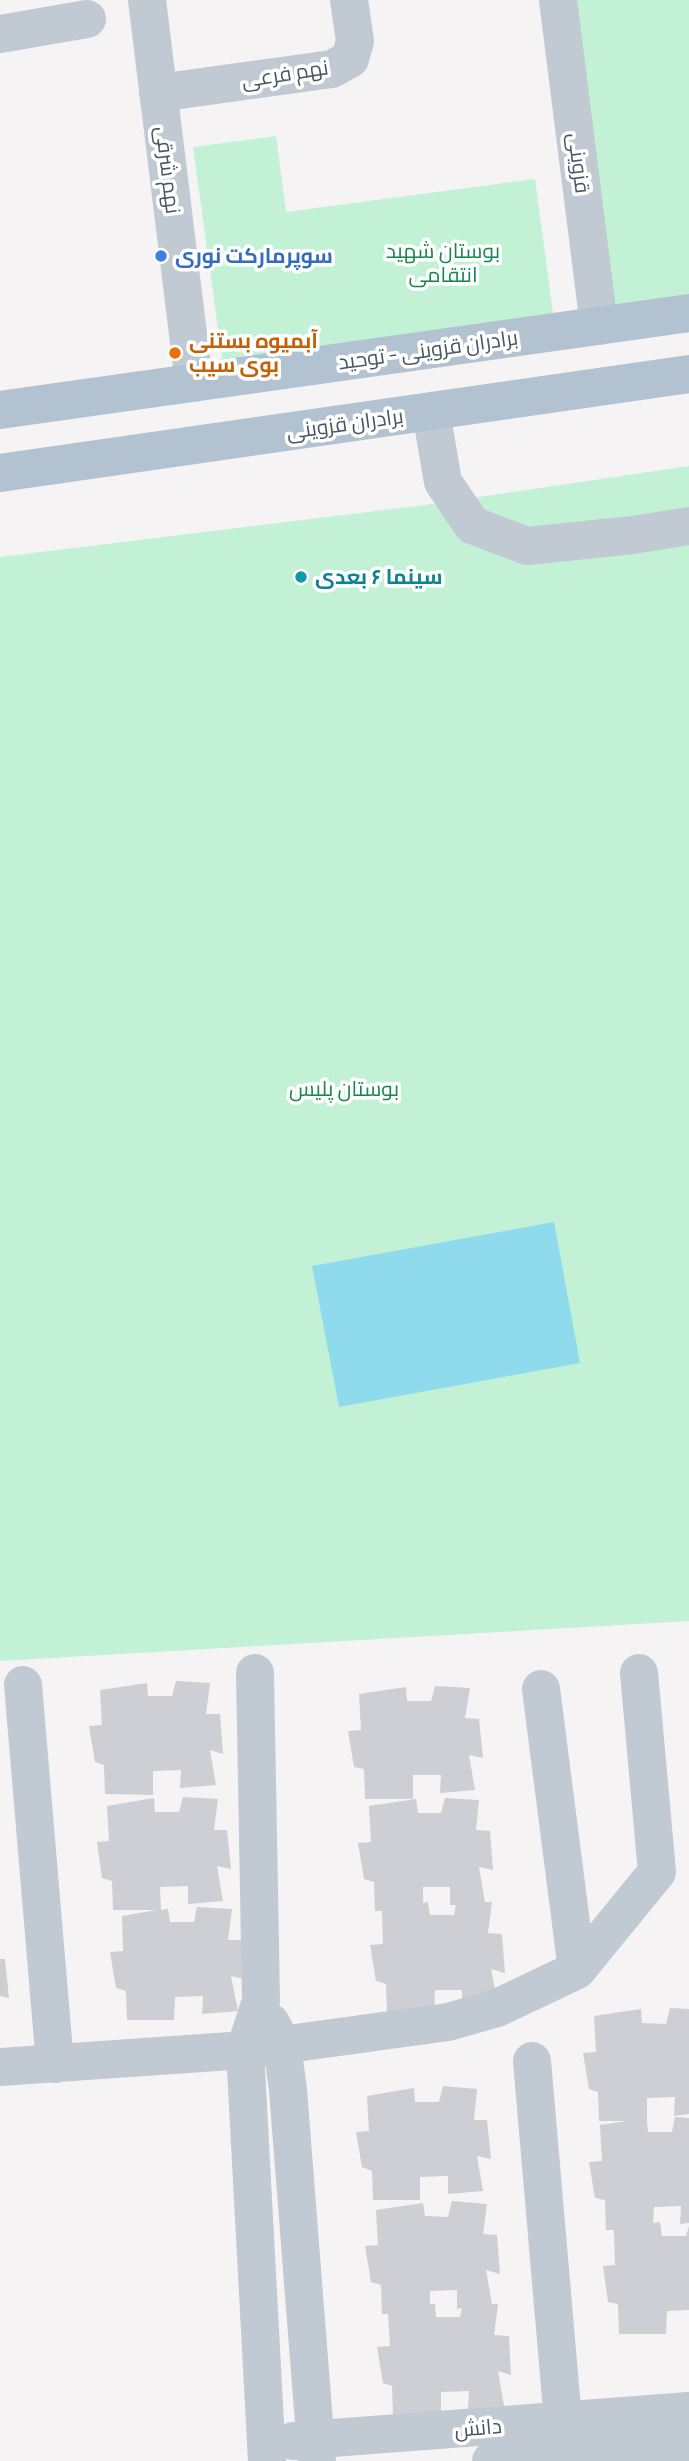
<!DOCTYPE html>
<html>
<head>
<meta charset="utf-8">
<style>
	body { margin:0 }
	canvas { display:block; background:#f5f3f3 }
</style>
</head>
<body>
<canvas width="689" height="2461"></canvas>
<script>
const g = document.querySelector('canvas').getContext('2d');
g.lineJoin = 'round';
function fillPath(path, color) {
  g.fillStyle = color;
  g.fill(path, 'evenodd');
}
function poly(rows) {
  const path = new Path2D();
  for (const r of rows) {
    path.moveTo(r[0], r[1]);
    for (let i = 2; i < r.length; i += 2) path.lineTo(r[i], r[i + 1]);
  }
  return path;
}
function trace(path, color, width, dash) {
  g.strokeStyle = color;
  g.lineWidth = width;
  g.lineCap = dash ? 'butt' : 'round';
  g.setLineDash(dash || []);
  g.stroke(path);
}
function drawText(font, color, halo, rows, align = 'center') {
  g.font = font + ' Barlow,Cairo,sans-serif';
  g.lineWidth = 7;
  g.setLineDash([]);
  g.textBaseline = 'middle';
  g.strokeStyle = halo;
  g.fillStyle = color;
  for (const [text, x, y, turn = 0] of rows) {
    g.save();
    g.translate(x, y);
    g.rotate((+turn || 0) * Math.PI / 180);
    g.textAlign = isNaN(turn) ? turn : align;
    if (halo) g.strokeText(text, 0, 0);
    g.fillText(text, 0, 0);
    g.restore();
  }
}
fillPath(poly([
	[573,0,689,0,689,303,614,313],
	[276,136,286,212,535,179,554,320,223,365,193,147],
	[689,466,689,1621,0,1661,0,557,425,505]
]), '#c3f1d5');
fillPath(poly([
	[554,1222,580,1363,339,1407,312,1266]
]), '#90daee');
fillPath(poly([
	[176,1681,210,1683,206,1714,220,1714,223,1754,210,1750,216,1785,180,1788,181,1770,153,1771,153,1795,105,1794,104,1765,95,1762,89,1726,102,1725,100,1690,147,1683,148,1696,172,1696],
	[435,1686,470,1688,465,1718,479,1719,483,1758,469,1755,475,1790,440,1793,441,1775,413,1775,413,1799,365,1799,364,1769,354,1767,348,1731,361,1730,359,1694,406,1687,407,1701,431,1701],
	[183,1797,218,1799,214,1830,227,1830,231,1869,217,1866,223,1901,188,1904,188,1886,160,1887,161,1910,168,1909,170,1922,194,1922,197,1907,232,1909,228,1940,242,1940,245,1979,231,1976,238,2011,202,2014,203,1996,175,1997,174,2020,127,2020,126,1991,116,1988,110,1952,123,1951,122,1916,157,1910,113,1910,112,1881,102,1878,97,1842,109,1841,107,1806,154,1798,155,1812,179,1812],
	[445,1798,479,1800,476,1830,490,1831,493,1870,479,1867,485,1902,492,1902,488,1933,502,1934,505,1973,491,1969,498,2004,462,2008,462,1990,435,1990,434,2014,387,2013,386,1984,376,1981,370,1945,383,1944,382,1911,375,1911,374,1882,364,1879,358,1843,371,1842,369,1806,416,1799,418,1813,441,1813],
	[423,1887,450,1887,450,1905,456,1905,454,1915,430,1915,428,1902,423,1903],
	[0,1959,5,1959,9,1998,0,1996],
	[670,2008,689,2009,689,2114,674,2116,675,2097,647,2098,647,2120,648,2132,672,2132,675,2117,689,2118,689,2223,680,2224,681,2206,654,2207,653,2223,660,2222,662,2236,686,2236,689,2226,689,2310,667,2311,666,2334,619,2334,618,2304,608,2302,603,2266,615,2265,614,2230,606,2230,605,2200,595,2198,589,2162,602,2161,600,2125,627,2121,599,2121,598,2092,589,2089,583,2053,596,2052,594,2016,641,2009,642,2023,666,2024],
	[443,2086,477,2089,474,2120,487,2120,491,2159,477,2156,483,2191,448,2194,448,2176,420,2177,420,2200,373,2200,372,2171,362,2167,356,2132,369,2131,367,2096,414,2088,415,2102,439,2102],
	[452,2201,487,2204,483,2234,497,2235,500,2274,486,2270,492,2304,498,2304,494,2335,509,2336,511,2375,498,2371,504,2406,468,2409,469,2391,441,2392,441,2416,393,2415,392,2386,383,2383,377,2347,390,2346,388,2314,382,2314,381,2285,371,2282,365,2246,378,2245,376,2210,423,2203,425,2216,448,2217],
	[457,2290,457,2309,462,2308,460,2317,436,2317,435,2304,430,2304,430,2291]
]), '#cdcfd5');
trace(poly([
	[147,0,194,383],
	[558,0,599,326],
	[0,34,87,19],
	[158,93,332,69,350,59,355,41,349,0],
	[431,412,443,482,472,525,527,546,633,535,689,526],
	[255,1673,261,2001,245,2050,267,2461],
	[23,1685,55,2064],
	[541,1689,577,1970],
	[271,2023,282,2045,288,2090,317,2461],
	[532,2061,563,2421],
	[0,2067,245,2050,448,2022,497,2008,577,1970,657,1872,639,1673],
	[293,2441,689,2411],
	[491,2461,689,2446]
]), '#c1cad2', 38);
trace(poly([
	[0,410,689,313],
	[0,473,689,374]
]), '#b3c2d1', 38);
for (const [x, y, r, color] of [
	[161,256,7,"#3f7fe0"],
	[175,353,7,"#e8710a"],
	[301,577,7,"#0f9aa8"]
]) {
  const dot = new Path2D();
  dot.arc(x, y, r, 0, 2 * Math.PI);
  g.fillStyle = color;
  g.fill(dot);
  trace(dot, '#fff', 2.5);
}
drawText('21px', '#4a5661', '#fff', [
	["نهم فرعی",285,74,-9],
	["قزوینی",579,163,83],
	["نهم شرقی",168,170,83],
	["برادران قزوینی - توحید",428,350,-8],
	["برادران قزوینی",345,424,-8],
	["دانش",478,2428,-5]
]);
drawText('21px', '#17864f', '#fff', [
	["بوستان شهید",443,251],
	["انتقامی",443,275],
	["بوستان پلیس",344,1089]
]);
drawText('bold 21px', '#366cbe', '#fff', [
	["سوپرمارکت نوری",175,256]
], 'left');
drawText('bold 21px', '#c56008', '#fff', [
	["آبمیوه بستنی",189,341],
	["بوی سیب",189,365]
], 'left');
drawText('bold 21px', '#0d838f', '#fff', [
	["سینما ۶ بعدی",315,577]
], 'left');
</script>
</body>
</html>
